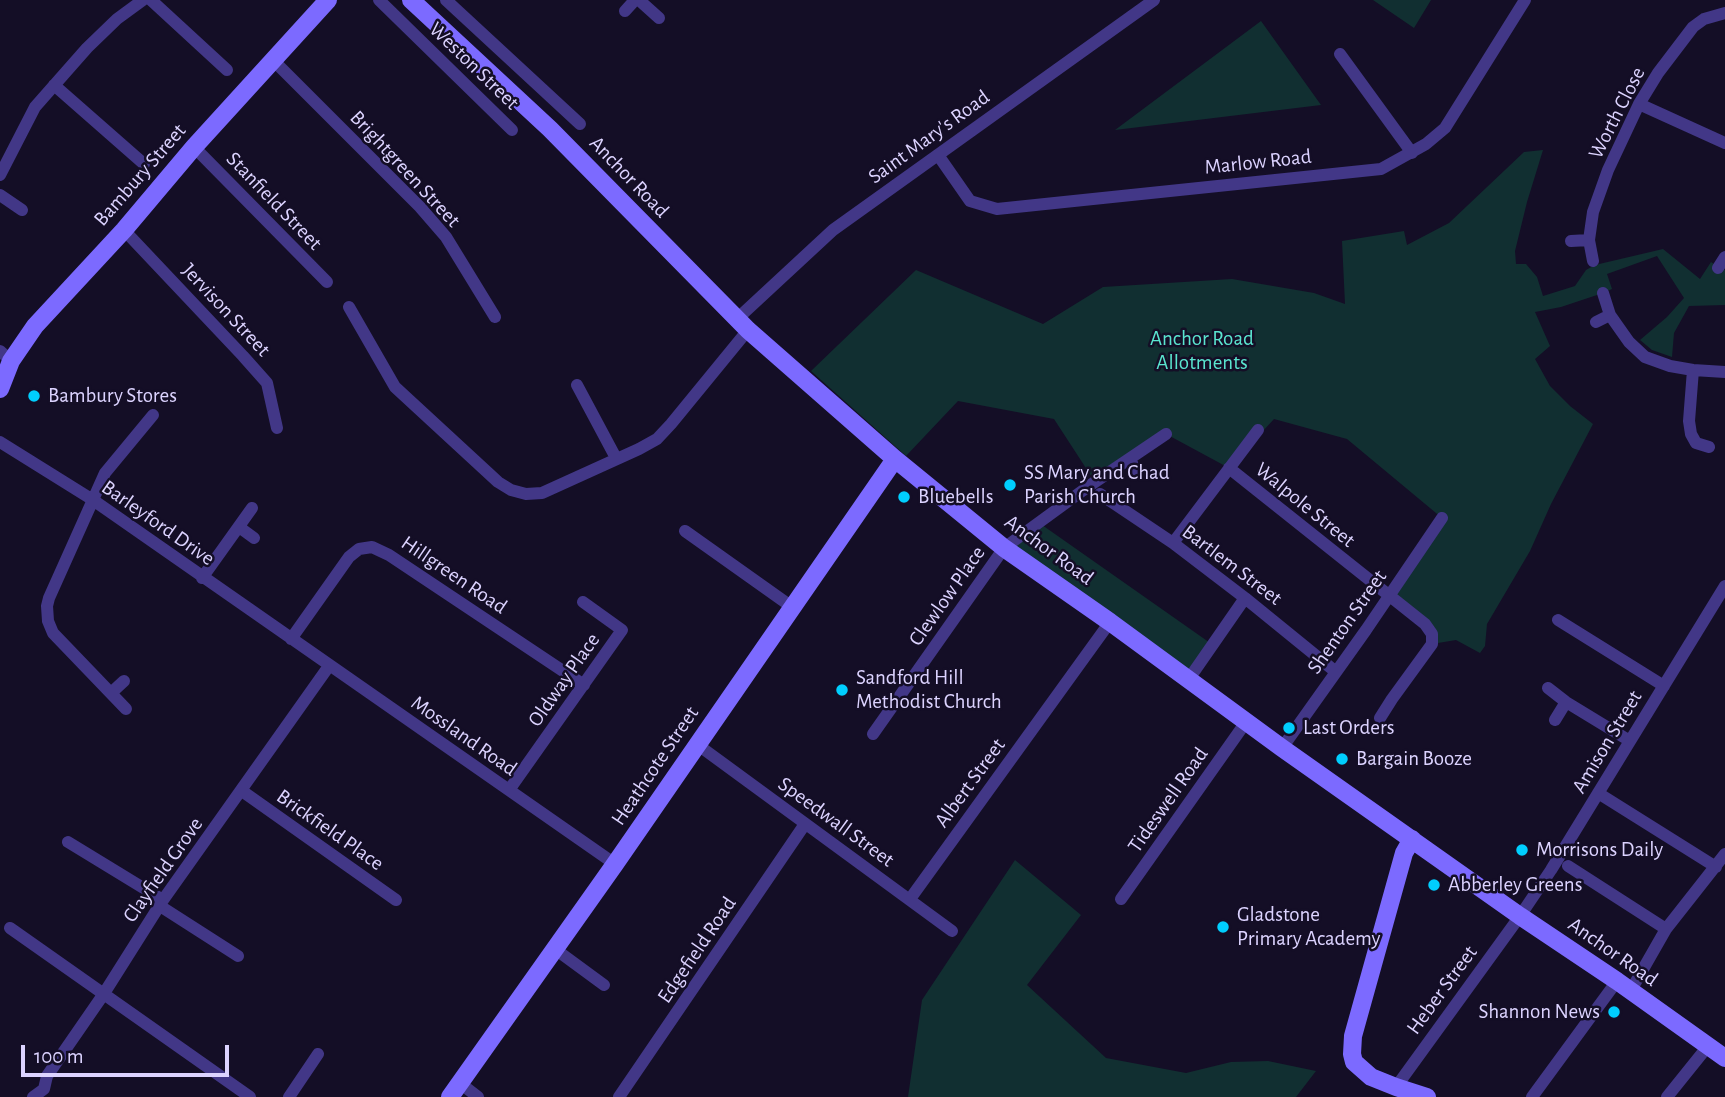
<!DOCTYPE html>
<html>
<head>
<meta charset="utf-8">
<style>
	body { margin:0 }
	#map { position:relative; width:1725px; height:1097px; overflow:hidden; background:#140e26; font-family:"Alegreya Sans",sans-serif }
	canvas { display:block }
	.scale { position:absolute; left:21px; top:1045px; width:208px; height:32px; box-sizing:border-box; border:4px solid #dcd3ff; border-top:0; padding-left:9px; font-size:21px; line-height:24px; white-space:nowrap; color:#dcd3ff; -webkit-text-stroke:5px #140e26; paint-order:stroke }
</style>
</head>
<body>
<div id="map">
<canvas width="1725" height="1097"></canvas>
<div class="scale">100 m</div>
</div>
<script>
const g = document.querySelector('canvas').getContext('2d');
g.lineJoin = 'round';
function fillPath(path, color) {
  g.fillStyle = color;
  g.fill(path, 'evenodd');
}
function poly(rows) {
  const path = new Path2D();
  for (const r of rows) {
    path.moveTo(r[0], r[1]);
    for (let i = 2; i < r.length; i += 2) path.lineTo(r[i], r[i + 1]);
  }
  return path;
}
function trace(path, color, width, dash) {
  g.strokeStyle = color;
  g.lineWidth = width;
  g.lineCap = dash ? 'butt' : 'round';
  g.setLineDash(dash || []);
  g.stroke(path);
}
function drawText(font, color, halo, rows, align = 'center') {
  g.font = font + ' "Alegreya Sans",sans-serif';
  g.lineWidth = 5;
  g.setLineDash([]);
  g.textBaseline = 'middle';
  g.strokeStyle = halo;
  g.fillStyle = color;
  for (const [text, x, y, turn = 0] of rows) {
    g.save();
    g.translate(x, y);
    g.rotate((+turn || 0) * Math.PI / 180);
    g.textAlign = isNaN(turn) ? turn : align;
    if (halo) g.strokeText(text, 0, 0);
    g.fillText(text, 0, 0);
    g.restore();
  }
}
fillPath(poly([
	[1373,0,1431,0,1414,28],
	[1261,21,1321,105,1115,130],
	[1543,150,1527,202,1515,251,1516,264,1526,264,1537,277,1543,296,1575,286,1586,270,1595,265,1663,249,1700,279,1711,262,1721,269,1725,270,1725,305,1689,306,1674,333,1672,357,1652,350,1640,340,1667,317,1684,298,1657,256,1607,274,1612,289,1603,293,1561,307,1535,312,1550,346,1535,359,1550,386,1570,406,1593,424,1551,504,1530,551,1487,624,1485,646,1480,653,1456,640,1432,644,1432,634,1389,597,1442,518,1347,439,1274,419,1229,468,1166,434,1095,482,1054,419,958,401,906,456,811,371,916,270,1043,324,1103,287,1232,279,1314,293,1345,304,1342,241,1404,231,1407,245,1449,223,1524,152],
	[1035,520,1213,645,1187,679,1004,548],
	[1015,860,1081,915,1027,985,1106,1058,1186,1073,1231,1062,1268,1061,1316,1071,1296,1097,908,1097,922,1000]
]), '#112f31');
trace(poly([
	[151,0,227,70],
	[379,0,512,130],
	[446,0,580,124],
	[639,0,659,18],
	[625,11,635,0],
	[1340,54,1412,153],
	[273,60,420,207,446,237,495,317],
	[54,85,144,164],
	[1639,104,1725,143],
	[194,147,327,282],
	[938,155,970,201,997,209,1381,169,1426,144,1445,128,1525,0],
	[0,175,35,107,87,48,117,19,143,0],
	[0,195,22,210],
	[124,230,243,356,267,383,277,428],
	[1571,241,1589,240],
	[1593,261,1589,240,1593,212,1608,170,1639,104,1658,73,1693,27,1704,19,1725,13],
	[1718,268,1725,257],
	[1603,293,1610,315,1617,325,1629,342,1645,357,1670,366,1693,370,1725,372],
	[349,307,395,387,498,482,511,490,526,494,542,493,639,449,657,439,671,424,748,330],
	[737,319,833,230,1154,0],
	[1596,322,1610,315],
	[0,351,11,361],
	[1693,370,1689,421,1691,434,1696,443,1709,447],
	[577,385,616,458],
	[0,442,93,500,615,864],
	[1129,459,1137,471],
	[1229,468,1425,624,1432,634,1432,644,1392,699,1380,718],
	[1100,494,1173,543,1245,598,1336,672],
	[239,527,254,538],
	[685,531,792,607],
	[1173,543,1258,430],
	[202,578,252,508],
	[1558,620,1664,686],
	[291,639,349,557,359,549,372,547,389,555,584,685],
	[1187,679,1193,673,1245,598],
	[1548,688,1566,702,1630,741],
	[111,693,124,681],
	[126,709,53,633,48,621,47,606,49,598,105,473,153,415],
	[1555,720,1566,702],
	[873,734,1004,548,1089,486,1166,434],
	[698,745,952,931],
	[1282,748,1366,630,1442,518],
	[509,790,622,630,583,602],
	[242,791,396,900],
	[1598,793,1716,867],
	[68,842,163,900],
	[1568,866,1666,929],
	[910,899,1110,622],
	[1121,899,1246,722],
	[160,906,238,956],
	[10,928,250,1097],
	[555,949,604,985],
	[1630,992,1666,929,1725,854],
	[460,1083,478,1097],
	[1396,1087,1520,916,1551,870,1725,586],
	[33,1097,44,1089,47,1076,103,995,163,900,329,666],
	[289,1097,318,1054],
	[619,1097,805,824],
	[1532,1097,1617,981],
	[1667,1097,1708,1046]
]), '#423787', 12);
trace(poly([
	[411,0,550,129,748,330,895,459,1004,548,1110,622,1282,748,1520,916,1617,981,1725,1058],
	[0,389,11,361,35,326,124,230,194,147,328,0],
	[1412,839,1404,853,1353,1036,1352,1054,1354,1062,1371,1077,1396,1087,1427,1097],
	[450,1097,615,864,895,459]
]), '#7c6aff', 18);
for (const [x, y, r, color] of [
	[34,396,7,"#00cefe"],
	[1010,485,7,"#00cefe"],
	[904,497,7,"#00cefe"],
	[842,690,7,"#00cefe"],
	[1289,728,7,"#00cefe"],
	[1342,759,7,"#00cefe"],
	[1522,850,7,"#00cefe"],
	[1434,885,7,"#00cefe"],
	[1223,927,7,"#00cefe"],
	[1614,1012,7,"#00cefe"]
]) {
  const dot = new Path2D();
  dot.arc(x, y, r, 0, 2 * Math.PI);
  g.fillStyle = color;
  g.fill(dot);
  trace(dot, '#140e26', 2.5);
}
drawText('21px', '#dcd3ff', '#140e26', [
	["Weston Street",474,66,44],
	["Worth Close",1617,113,-63],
	["Saint Mary's Road",929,137,-36],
	["Marlow Road",1258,162,-6],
	["Brightgreen Street",405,169,47],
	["Bambury Street",140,175,-49],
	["Anchor Road",629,177,46],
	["Stanfield Street",274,201,46],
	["Jervison Street",226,310,47],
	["Walpole Street",1305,505,39],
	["Barleyford Drive",158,523,35],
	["Anchor Road",1049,550,36],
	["Bartlem Street",1232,565,37],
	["Hillgreen Road",454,575,34],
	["Clewlow Place",947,596,-55],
	["Shenton Street",1347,622,-55],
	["Oldway Place",564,680,-55],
	["Mossland Road",464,736,35],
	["Amison Street",1607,742,-59],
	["Heathcote Street",655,766,-56],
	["Albert Street",970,783,-54],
	["Tideswell Road",1168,800,-55],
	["Speedwall Street",836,822,36],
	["Brickfield Place",330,830,35],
	["Clayfield Grove",163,870,-55],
	["Edgefield Road",697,950,-56],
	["Anchor Road",1613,952,35],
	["Heber Street",1442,990,-54]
]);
drawText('21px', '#5ae4cf', '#140e26', [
	["Anchor Road",1202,339],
	["Allotments",1202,363]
]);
drawText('21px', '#dcd3ff', '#140e26', [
	["Bambury Stores",48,396],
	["SS Mary and Chad",1024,473],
	["Parish Church",1024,497],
	["Bluebells",918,497],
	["Sandford Hill",856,678],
	["Methodist Church",856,702],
	["Last Orders",1303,728],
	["Bargain Booze",1356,759],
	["Morrisons Daily",1536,850],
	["Abberley Greens",1448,885],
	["Gladstone",1237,915],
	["Primary Academy",1237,939],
	["Shannon News",1600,1012,"right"]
], 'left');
</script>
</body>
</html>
